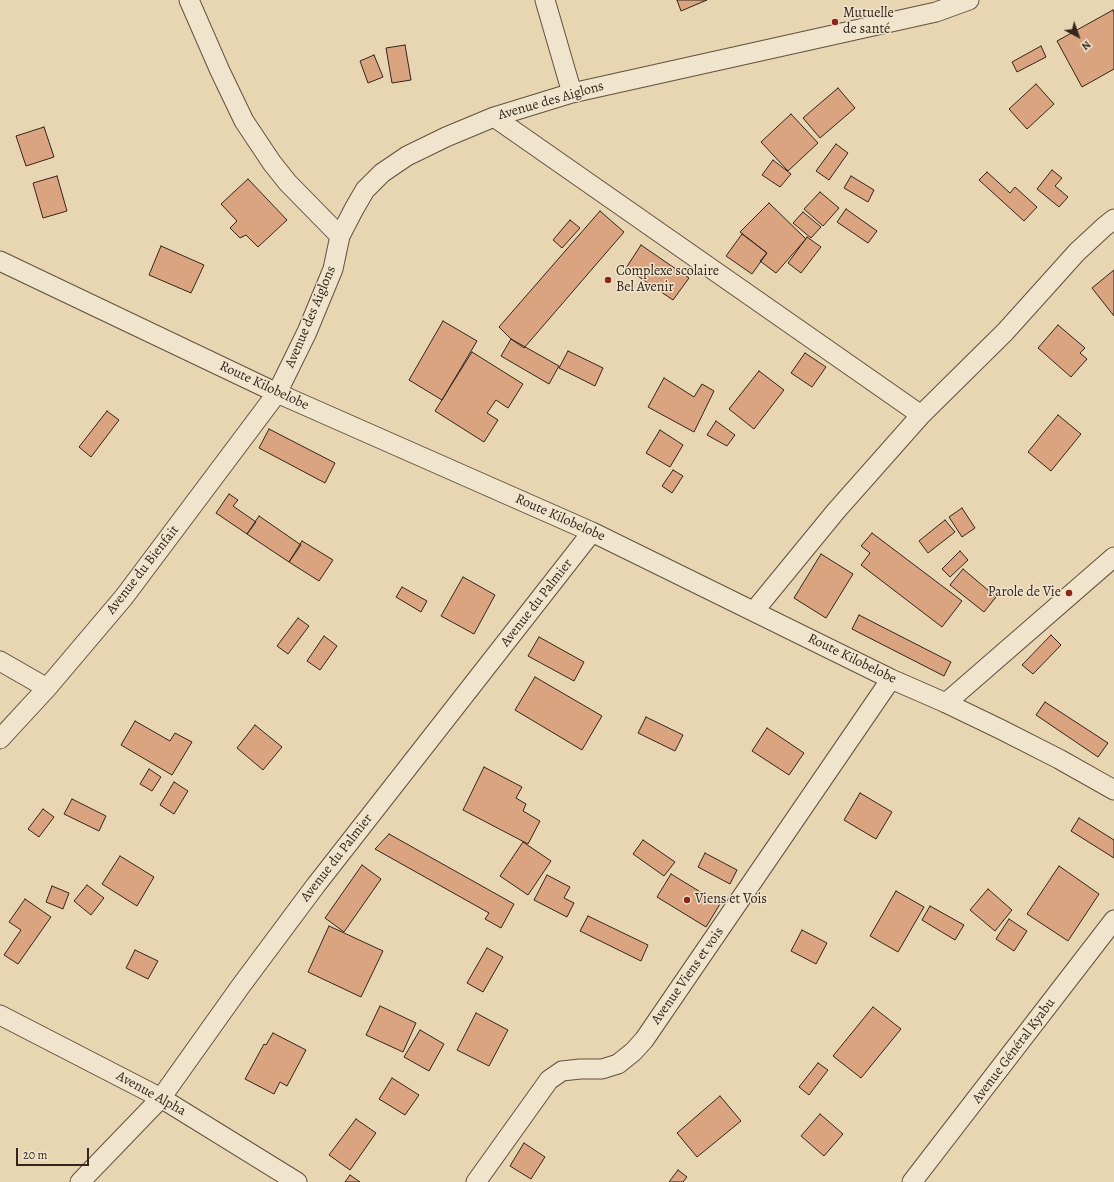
<!DOCTYPE html>
<html>
<head>
<meta charset="utf-8">
<style>
	body { margin:0 }
	#map { position:relative; width:1114px; height:1182px; overflow:hidden; background:#e8d5b1; font-family:Alegreya,serif }
	canvas { display:block }
	.north { position:absolute; left:1058px; top:16px; width:40px; height:40px; -webkit-text-stroke:3px #f0e4cc; paint-order:stroke; rotate:139deg; font-size:11px; font-weight:700; line-height:16px; text-align:center; color:#33251c }
	.north::after { content:''; display:block; margin:auto; width:14px; height:18px; background:#33251c; clip-path:polygon(50% 0,100% 100%,50% 72%,0 100%) }
	.scale { position:absolute; left:16px; top:1148px; width:73px; height:18px; box-sizing:border-box; border:2px solid #33251c; border-top:0; padding-left:5px; font-size:12px; line-height:14px; white-space:nowrap; color:#33251c; -webkit-text-stroke:3px #f0e4cc; paint-order:stroke }
</style>
</head>
<body>
<div id="map">
<canvas width="1114" height="1182"></canvas>
<div class="north">N</div>
<div class="scale">20 m</div>
</div>
<script>
const g = document.querySelector('canvas').getContext('2d');
g.lineJoin = 'round';
function fillPath(path, color) {
  g.fillStyle = color;
  g.fill(path, 'evenodd');
}
function poly(rows) {
  const path = new Path2D();
  for (const r of rows) {
    path.moveTo(r[0], r[1]);
    for (let i = 2; i < r.length; i += 2) path.lineTo(r[i], r[i + 1]);
  }
  return path;
}
function trace(path, color, width, dash) {
  g.strokeStyle = color;
  g.lineWidth = width;
  g.lineCap = dash ? 'butt' : 'round';
  g.setLineDash(dash || []);
  g.stroke(path);
}
function drawText(font, color, halo, rows, align = 'center') {
  g.font = font + ' Alegreya,serif';
  g.lineWidth = 3;
  g.setLineDash([]);
  g.textBaseline = 'middle';
  g.strokeStyle = halo;
  g.fillStyle = color;
  for (const [text, x, y, turn = 0] of rows) {
    g.save();
    g.translate(x, y);
    g.rotate((+turn || 0) * Math.PI / 180);
    g.textAlign = isNaN(turn) ? turn : align;
    if (halo) g.strokeText(text, 0, 0);
    g.fillText(text, 0, 0);
    g.restore();
  }
}
const building = poly([
	[677,0,707,0,681,11,677,0],
	[1113,10,1114,13,1114,69,1082,87,1057,41,1113,10],
	[405,45,411,80,392,83,386,48,405,45],
	[1041,46,1046,57,1017,72,1012,62,1041,46],
	[374,55,383,77,368,83,360,61,374,55],
	[1036,84,1054,104,1027,129,1009,109,1036,84],
	[838,88,855,108,820,138,803,118,838,88],
	[791,114,818,143,788,171,761,142,791,114],
	[44,127,54,157,26,166,16,136,44,127],
	[836,144,848,153,829,180,816,171,836,144],
	[773,160,791,174,780,187,762,175,773,160],
	[1052,170,1062,178,1055,186,1068,197,1059,207,1037,189,1052,170],
	[987,172,1010,193,1015,187,1037,207,1024,221,979,180,987,172],
	[57,176,67,211,43,218,33,183,57,176],
	[851,176,874,190,868,202,844,188,851,176],
	[248,179,287,220,258,247,246,235,240,238,230,228,237,221,221,204,248,179],
	[820,192,839,208,823,226,804,209,820,192],
	[769,203,806,239,776,273,760,261,767,253,740,232,769,203],
	[846,209,877,231,868,243,837,222,846,209],
	[600,211,624,232,524,348,511,339,499,327,600,211],
	[803,212,821,227,811,238,793,223,803,212],
	[570,220,580,228,562,248,553,240,570,220],
	[742,234,767,253,752,274,726,256,742,234],
	[807,237,821,247,801,273,788,263,807,237],
	[641,245,689,278,673,300,626,268,641,245],
	[161,246,204,265,191,293,149,275,161,246],
	[1114,270,1114,316,1092,288,1114,270],
	[443,321,477,341,442,400,409,380,443,321],
	[1058,325,1085,348,1080,353,1087,359,1071,377,1038,348,1058,325],
	[511,339,559,366,549,384,501,356,511,339],
	[568,351,603,368,595,386,559,368,568,351],
	[472,352,523,384,508,408,496,400,487,413,498,420,484,442,435,411,472,352],
	[805,353,826,367,812,387,791,373,805,353],
	[759,371,784,390,754,429,729,409,759,371],
	[664,378,694,397,702,384,714,391,694,432,648,407,664,378],
	[107,411,119,420,91,457,79,447,107,411],
	[1058,415,1081,434,1051,471,1028,452,1058,415],
	[716,421,735,435,727,446,707,435,716,421],
	[269,429,335,463,325,483,259,448,269,429],
	[660,430,683,445,670,467,646,453,660,430],
	[673,470,683,476,672,493,662,486,673,470],
	[229,494,238,500,233,506,256,522,247,534,216,513,229,494],
	[962,508,975,528,962,537,949,517,962,508],
	[259,516,301,545,289,562,247,534,259,516],
	[945,520,955,532,928,553,919,541,945,520],
	[872,533,962,601,942,627,861,565,870,553,861,546,872,533],
	[302,541,333,560,319,581,289,562,302,541],
	[960,551,968,560,950,577,942,569,960,551],
	[821,554,853,574,826,618,794,598,821,554],
	[963,569,996,597,984,612,950,585,963,569],
	[463,577,495,595,474,634,441,616,463,577],
	[402,587,427,601,421,612,396,597,402,587],
	[859,615,951,662,944,676,852,629,859,615],
	[298,618,309,626,288,654,277,646,298,618],
	[1051,635,1061,645,1033,674,1022,665,1051,635],
	[324,636,337,646,320,670,307,661,324,636],
	[539,637,584,662,574,681,528,656,539,637],
	[535,677,602,716,582,750,515,710,535,677],
	[1045,702,1108,743,1098,757,1036,715,1045,702],
	[646,717,683,735,675,751,638,733,646,717],
	[135,721,170,741,175,733,192,742,172,775,121,745,135,721],
	[255,725,282,747,263,770,237,748,255,725],
	[767,728,804,753,789,775,752,751,767,728],
	[484,767,522,787,516,798,526,804,523,811,540,821,528,844,463,810,484,767],
	[149,769,161,777,152,791,140,784,149,769],
	[174,782,188,791,174,814,160,805,174,782],
	[860,793,892,812,876,839,844,820,860,793],
	[72,799,106,816,99,831,64,814,72,799],
	[43,809,54,817,39,837,28,829,43,809],
	[1079,818,1114,840,1114,858,1071,831,1079,818],
	[389,834,514,904,501,928,485,919,489,913,375,849,389,834],
	[643,840,675,862,664,876,633,854,643,840],
	[523,842,551,861,528,895,500,876,523,842],
	[705,853,737,870,730,884,698,867,705,853],
	[120,856,154,877,137,906,102,884,120,856],
	[362,865,381,879,344,932,325,918,362,865],
	[1059,866,1099,894,1068,941,1027,914,1059,866],
	[671,874,720,904,706,927,657,897,671,874],
	[547,875,570,887,564,898,574,903,567,917,534,900,547,875],
	[87,885,104,898,91,915,74,901,87,885],
	[52,886,69,893,63,909,46,902,52,886],
	[988,889,1012,910,995,931,970,910,988,889],
	[896,891,924,907,898,952,870,936,896,891],
	[25,899,51,917,18,964,4,955,21,930,9,922,25,899],
	[930,906,964,925,955,940,922,920,930,906],
	[588,916,648,945,641,961,580,931,588,916],
	[1009,919,1027,931,1014,951,996,939,1009,919],
	[329,926,383,951,361,997,308,972,329,926],
	[802,930,827,943,816,964,791,951,802,930],
	[487,948,503,957,483,992,467,983,487,948],
	[135,950,158,961,148,979,126,968,135,950],
	[380,1006,416,1023,403,1052,366,1035,380,1006],
	[873,1007,901,1029,861,1078,833,1056,873,1007],
	[476,1013,508,1030,489,1066,457,1050,476,1013],
	[420,1030,444,1044,429,1071,404,1057,420,1030],
	[273,1033,306,1050,287,1086,280,1082,274,1094,245,1079,264,1044,266,1045,273,1033],
	[818,1063,828,1070,809,1095,799,1087,818,1063],
	[392,1078,419,1095,405,1115,379,1099,392,1078],
	[720,1096,741,1121,697,1157,677,1133,720,1096],
	[820,1114,843,1134,824,1156,801,1136,820,1114],
	[356,1119,376,1133,350,1170,329,1155,356,1119],
	[524,1143,545,1157,531,1179,510,1166,524,1143],
	[678,1170,687,1177,683,1182,669,1182,678,1170],
	[350,1175,360,1182,345,1182,350,1175]
]);
fillPath(building, '#dba481');
trace(building, '#33251c', 1);
const street = poly([
	[189,0,220,71,244,121,272,163,288,183,340,236],
	[545,0,572,93],
	[494,117,921,415],
	[0,261,277,393,592,532,891,679,946,703,1000,729,1059,759,1114,790],
	[754,611,836,511,921,415,1005,332,1077,252,1104,227,1114,219],
	[0,661,47,688],
	[946,703,1114,557],
	[0,739,47,688,124,597,277,393,307,332,333,269,340,236,354,209,365,190,382,173,407,156,446,137,494,117,572,93,936,12,969,0],
	[0,1015,161,1098,297,1182],
	[80,1182,161,1098,240,987,316,885,592,532],
	[476,1182,549,1080,562,1071,580,1069,602,1069,618,1064,633,1052,644,1040,891,679],
	[912,1182,1114,920]
]);
trace(street, '#605141', 21);
trace(street, '#f0e4cc', 19);
for (const [x, y, r, color] of [
	[835,22,4,"#8f2418"],
	[608,280,4,"#8f2418"],
	[1069,593,4,"#8f2418"],
	[687,900,4,"#8f2418"]
]) {
  const dot = new Path2D();
  dot.arc(x, y, r, 0, 2 * Math.PI);
  g.fillStyle = color;
  g.fill(dot);
  trace(dot, '#f0e4cc', 1.5);
}
drawText('14px', '#33251c', '#f0e4cc', [
	["Mutuelle",843,14],
	["de santé",843,30],
	["Complexe scolaire",616,272],
	["Bel Avenir",616,288],
	["Parole de Vie",1061,593,"right"],
	["Viens et Vois",695,900]
], 'left');
drawText('14px', '#33251c', '#f0e4cc', [
	["Avenue des Aiglons",551,101,-16],
	["Avenue des Aiglons",311,317,-67],
	["Route Kilobelobe",264,386,25],
	["Route Kilobelobe",560,518,24],
	["Avenue du Bienfait",143,570,-52],
	["Avenue du Palmier",537,603,-52],
	["Route Kilobelobe",852,659,26],
	["Avenue du Palmier",337,858,-52],
	["Avenue Viens et vois",688,976,-55],
	["Avenue Général Kyabu",1014,1051,-53],
	["Avenue Alpha",151,1094,29]
]);
</script>
</body>
</html>
